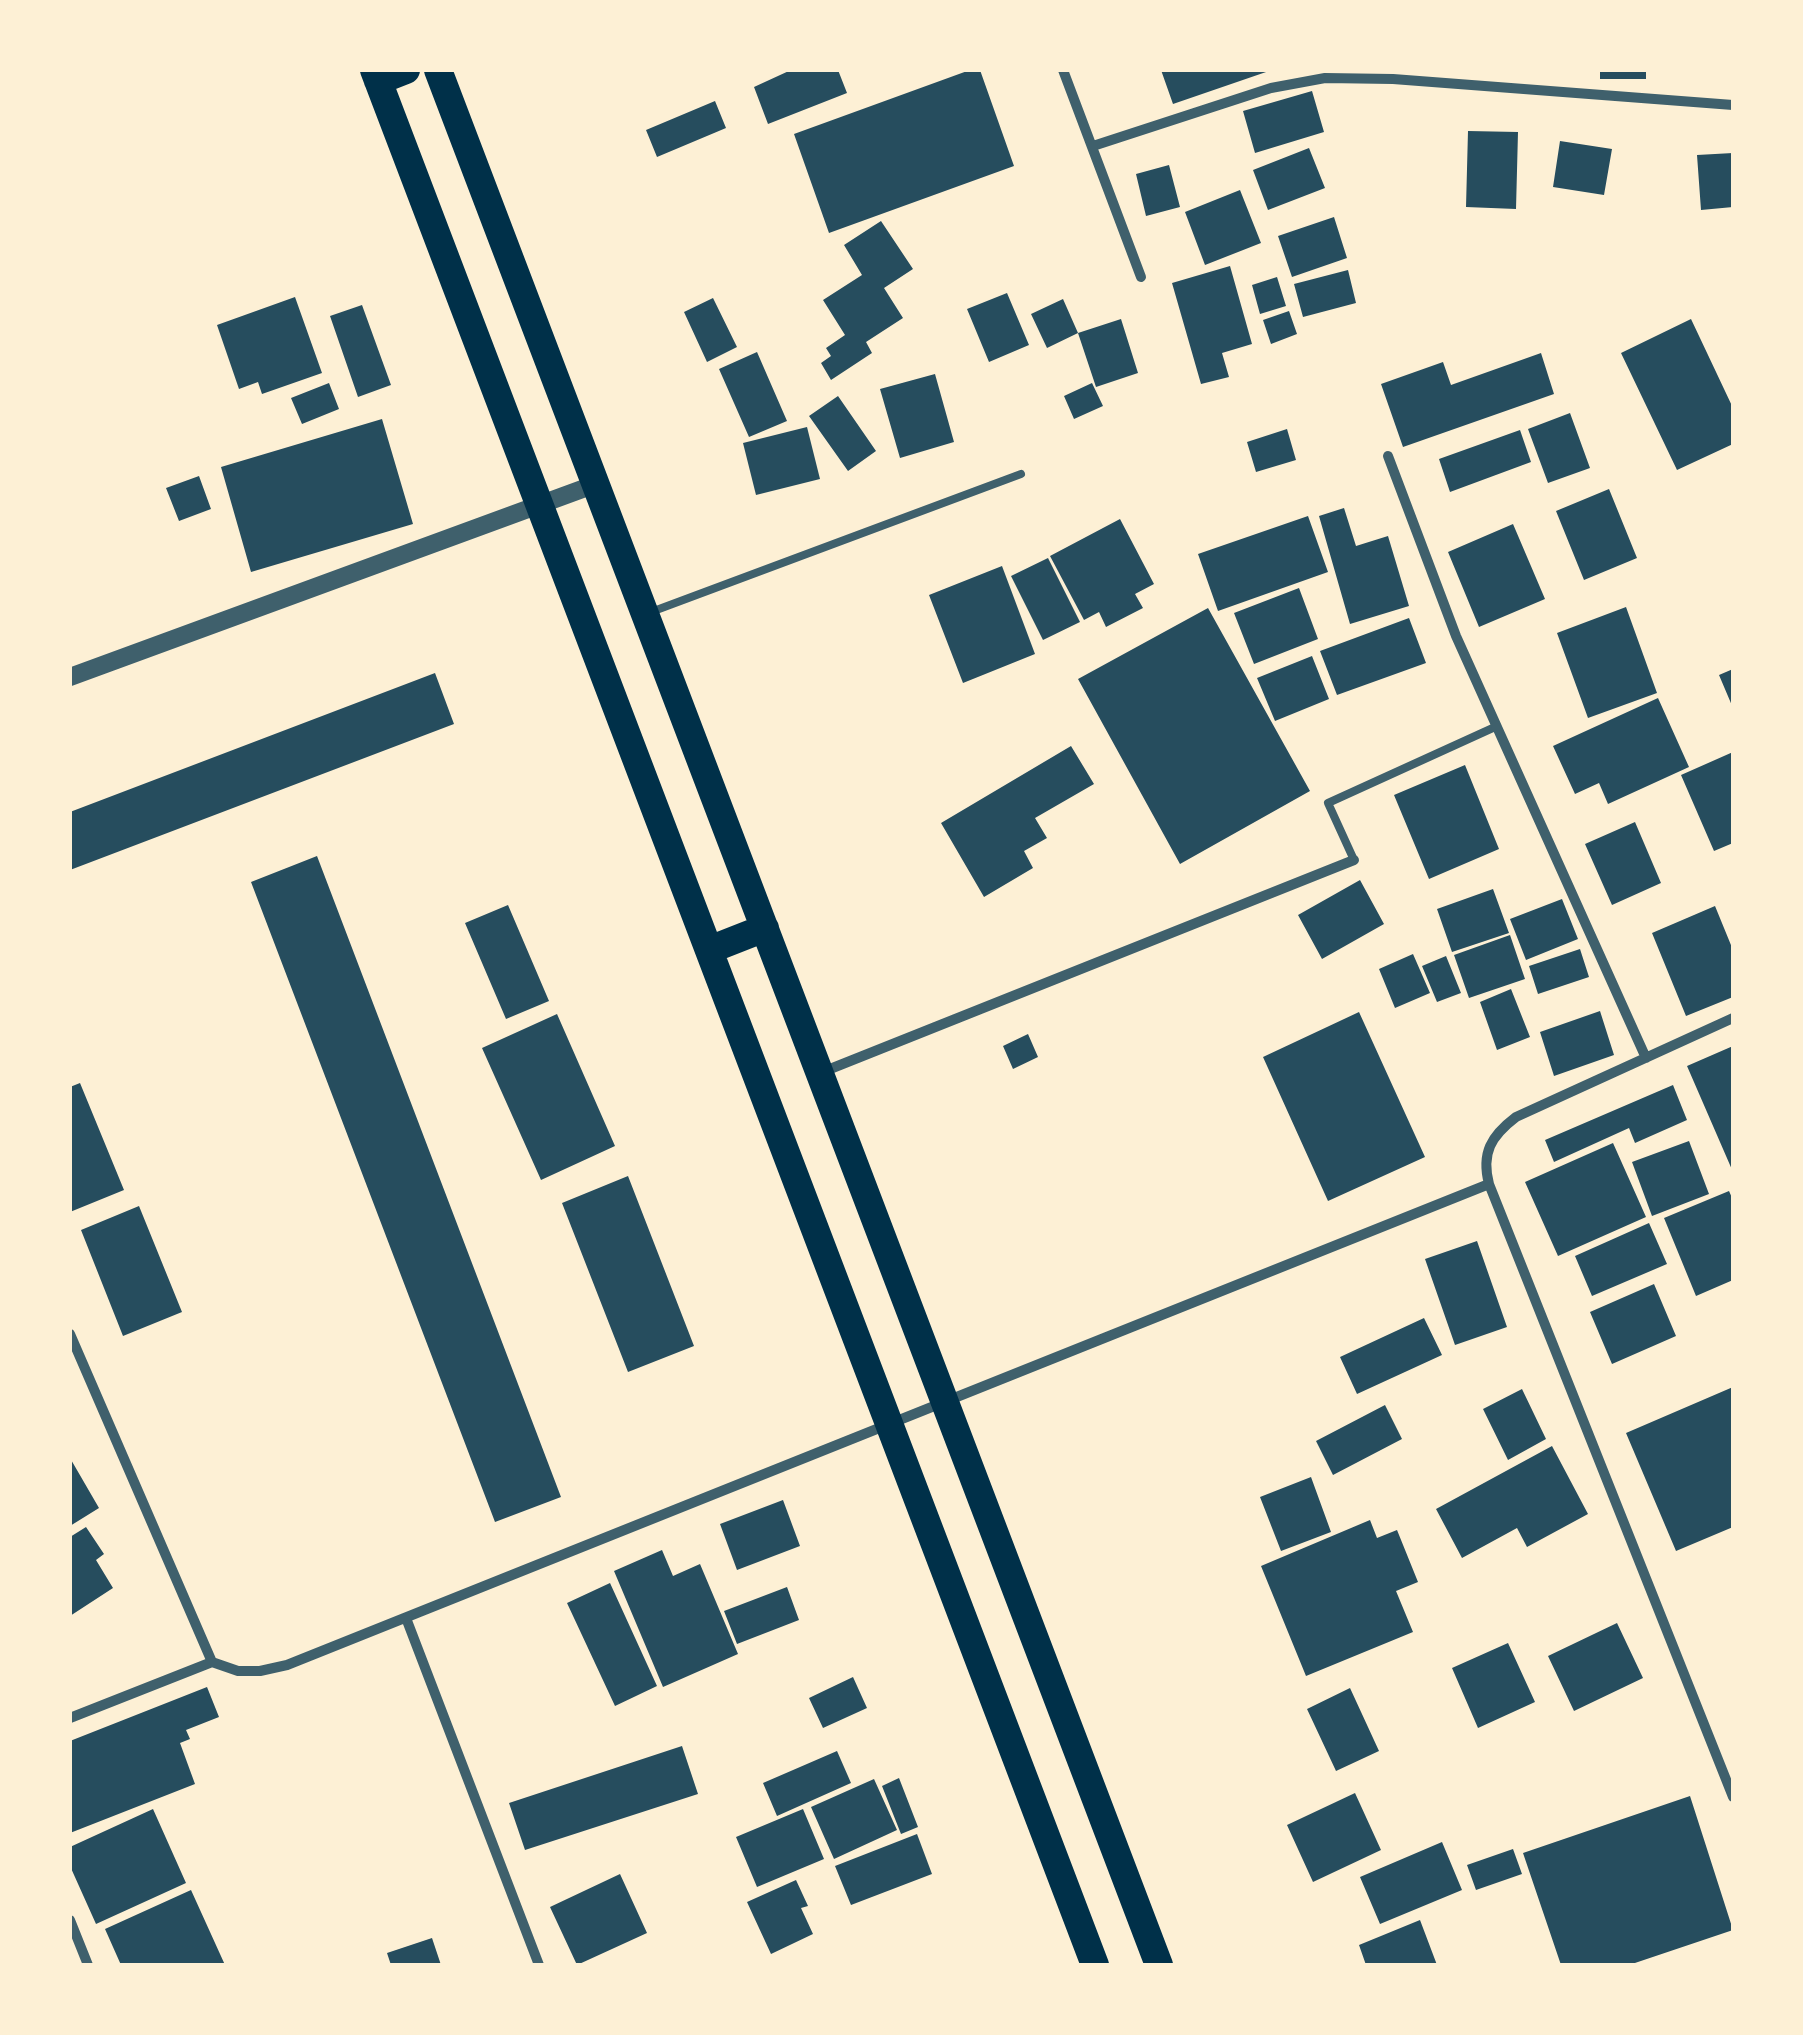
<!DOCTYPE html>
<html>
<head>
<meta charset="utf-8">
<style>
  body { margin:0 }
  #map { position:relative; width:1803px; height:2035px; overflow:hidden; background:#fdf0d5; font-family:Rubik,sans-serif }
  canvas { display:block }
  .frame { position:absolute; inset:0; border:72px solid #fdf0d5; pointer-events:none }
</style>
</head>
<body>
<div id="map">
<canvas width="1803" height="2035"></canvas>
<div class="frame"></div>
</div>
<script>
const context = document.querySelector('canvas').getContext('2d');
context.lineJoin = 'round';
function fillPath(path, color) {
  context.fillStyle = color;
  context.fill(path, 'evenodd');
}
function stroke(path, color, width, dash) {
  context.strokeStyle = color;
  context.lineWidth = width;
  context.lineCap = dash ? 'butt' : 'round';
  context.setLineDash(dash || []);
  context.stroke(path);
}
const building = new Path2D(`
  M791 70H838L847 93 768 124 754 87Z
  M970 70H980L1014 166 829 233 794 134Z
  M1161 70H1269V71L1173 104Z
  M1600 70H1646V79H1600Z
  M1312 91 1324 132 1255 153 1243 111Z
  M715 101 726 128 657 157 646 130Z
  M1468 131 1518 132 1516 209 1466 207Z
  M1560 141 1612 149 1604 195 1553 187Z
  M1309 148 1325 188 1268 210 1253 170Z
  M1733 153V207L1701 210 1697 155Z
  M1169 165 1180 207 1146 216 1136 174Z
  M1240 190 1261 243 1205 265 1185 212Z
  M1334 217 1347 258 1292 277 1278 236Z
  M881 221 913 269 884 288 903 318 866 342 872 353 831 380 821 363 831 356 826 348 845 335 823 300 862 275 844 245Z
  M1230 266 1252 344 1222 353 1229 377 1201 384 1172 283Z
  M1348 270 1356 303 1303 317 1294 284Z
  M1277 277 1286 306 1260 314 1252 285Z
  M1007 293 1029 345 989 362 967 309Z
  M295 297 322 373 262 394 258 382 239 389 217 325Z
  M713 298 737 347 707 362 684 312Z
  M1063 299 1078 333 1047 348 1031 314Z
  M362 305 391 385 358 397 330 316Z
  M1289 311 1297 334 1271 344 1263 320Z
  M1121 319 1138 373 1096 387 1078 333Z
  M1691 319 1733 408V444L1677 470 1621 353Z
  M757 352 787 421 749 437 719 369Z
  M1541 353 1554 394 1403 447 1381 384 1443 362 1451 385Z
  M935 374 954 442 900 458 880 389Z
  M329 383 339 409 302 424 291 398Z
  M1092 383 1103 406 1074 419 1064 396Z
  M838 396 876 451 848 471 809 416Z
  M1570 413 1590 468 1548 483 1528 429Z
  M382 419 413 524 251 572 221 467Z
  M807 427 820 479 756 495 743 443Z
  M1287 429 1296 460 1256 472 1247 442Z
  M1520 430 1531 462 1450 492 1439 459Z
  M199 476 211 509 179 521 166 488Z
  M1609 489 1637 558 1584 580 1556 511Z
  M1344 508 1356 546 1388 536 1409 606 1350 624 1319 516Z
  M1308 516 1328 572 1218 611 1198 554Z
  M1120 519 1154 584 1135 594 1143 608 1106 627 1099 612 1084 620 1050 556Z
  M1513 524 1545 599 1479 627 1448 552Z
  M1048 558 1080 622 1043 640 1011 576Z
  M1002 566 1035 654 963 683 929 595Z
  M1299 588 1318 639 1254 664 1234 613Z
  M1626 607 1657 693 1588 718 1557 633Z
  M1208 608 1310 791 1180 864 1078 679Z
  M1409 618 1426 663 1337 695 1320 651Z
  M1312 656 1329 699 1275 721 1257 678Z
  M1733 669V708L1719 675Z
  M435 673 454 724 70 870V812Z
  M1658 698 1689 767 1608 804 1599 783 1575 794 1553 746Z
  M1071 746 1094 784 1035 818 1047 838 1024 851 1033 868 984 897 941 823Z
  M1733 752V843L1714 851 1681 775Z
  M1465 765 1499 849 1429 879 1394 795Z
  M1635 822 1661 883 1612 905 1585 844Z
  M317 856 561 1497 495 1522 251 882Z
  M1360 880 1384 924 1322 959 1298 915Z
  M1493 889 1509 933 1452 952 1437 909Z
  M1562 899 1578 939 1526 960 1510 919Z
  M508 905 549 1001 506 1019 465 923Z
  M1715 906 1733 950V997L1686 1016 1652 933Z
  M1510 935 1525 979 1469 998 1454 955Z
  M1580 949 1589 977 1538 994 1529 966Z
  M1413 954 1430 993 1395 1008 1379 969Z
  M1446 956 1461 993 1437 1002 1422 966Z
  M1511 989 1530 1037 1497 1050 1480 1002Z
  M1600 1011 1614 1055 1554 1076 1540 1032Z
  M1359 1012 1425 1157 1328 1201 1263 1057Z
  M557 1014 615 1146 541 1180 482 1048Z
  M1028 1034 1038 1057 1013 1069 1003 1046Z
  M1733 1046V1172L1687 1066Z
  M80 1083 124 1190 70 1212V1087Z
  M1673 1085 1687 1120 1635 1143 1629 1128 1554 1162 1545 1140Z
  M1689 1141 1709 1194 1652 1216 1632 1162Z
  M1613 1143 1646 1217 1558 1256 1525 1182Z
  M628 1176 694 1346 628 1372 562 1203Z
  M1729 1191 1733 1200V1280L1696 1296 1664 1218Z
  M139 1206 182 1312 123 1336 81 1230Z
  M1649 1223 1667 1264 1592 1296 1575 1256Z
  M1477 1241 1507 1327 1455 1345 1425 1259Z
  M1654 1284 1676 1336 1612 1364 1590 1312Z
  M1424 1318 1442 1355 1357 1394 1340 1357Z
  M1733 1387V1527L1676 1551 1626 1433Z
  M1522 1389 1546 1439 1508 1460 1483 1409Z
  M1385 1405 1402 1439 1333 1475 1316 1441Z
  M1552 1446 1588 1514 1527 1547 1517 1528 1462 1558 1436 1509Z
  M70 1458 99 1508 70 1526Z
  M1311 1477 1331 1532 1281 1551 1260 1497Z
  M783 1500 800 1546 737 1570 720 1524Z
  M1370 1520 1377 1538 1397 1530 1418 1582 1396 1591 1413 1632 1306 1676 1261 1566Z
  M86 1527 104 1554 96 1560 113 1588 70 1616V1537Z
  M662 1550 673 1576 700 1564 738 1654 663 1687 614 1571Z
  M610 1583 657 1686 615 1706 567 1603Z
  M787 1587 799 1620 737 1644 724 1611Z
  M1617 1623 1643 1678 1574 1711 1548 1656Z
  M1508 1643 1535 1702 1478 1728 1452 1668Z
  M853 1677 867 1708 823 1728 809 1698Z
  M207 1687 219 1717 186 1730 190 1739 180 1743 195 1784 70 1833V1741Z
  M1350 1688 1379 1751 1336 1771 1307 1709Z
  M682 1746 698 1794 525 1850 509 1803Z
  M837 1751 851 1783 777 1816 763 1783Z
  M899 1778 918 1827 901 1834 882 1786Z
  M874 1779 897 1830 834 1859 811 1807Z
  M1355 1793 1381 1850 1313 1882 1287 1825Z
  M1690 1796 1733 1930 1629 1965H1561L1523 1853Z
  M153 1809 186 1883 96 1924 70 1866V1847Z
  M803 1809 824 1859 757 1887 736 1837Z
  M917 1834 932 1874 851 1905 835 1866Z
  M1442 1842 1462 1890 1380 1924 1360 1877Z
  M1513 1849 1522 1874 1476 1890 1467 1865Z
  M620 1874 647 1933 577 1965 550 1907Z
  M796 1880 808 1906 801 1908 813 1934 771 1954 747 1902Z
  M191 1890 225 1965H121L105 1929Z
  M1420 1920 1437 1965H1366L1359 1945Z
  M432 1938 441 1965H391L387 1953Z`);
const service = new Path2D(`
  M651 612 1021 474
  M1354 860 1328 803 1495 727`);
const minor = new Path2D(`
  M1063 70 1141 277
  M1093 146 1271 88 1325 78 1393 79 1733 105
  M1388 456 1456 636 1646 1058
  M1733 1018 1516 1117C1491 1136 1481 1153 1489 1184L1733 1797
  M820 1073 1354 860
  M70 1334 212 1662
  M406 1618 539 1965
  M70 1718 212 1662 238 1671H260L287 1665 1489 1184
  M70 1920 88 1965`);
const tertiary = new Path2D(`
  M70 677 596 484`);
const trunk = new Path2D(`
  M374 70 1095 1965
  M438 70 1159 1965
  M378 81 406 70
  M709 950 765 928`);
fillPath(building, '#264d5e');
stroke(service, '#3f606c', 8);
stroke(minor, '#3f606c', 10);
stroke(tertiary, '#3f606c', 18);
stroke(trunk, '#003049', 28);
</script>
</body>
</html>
